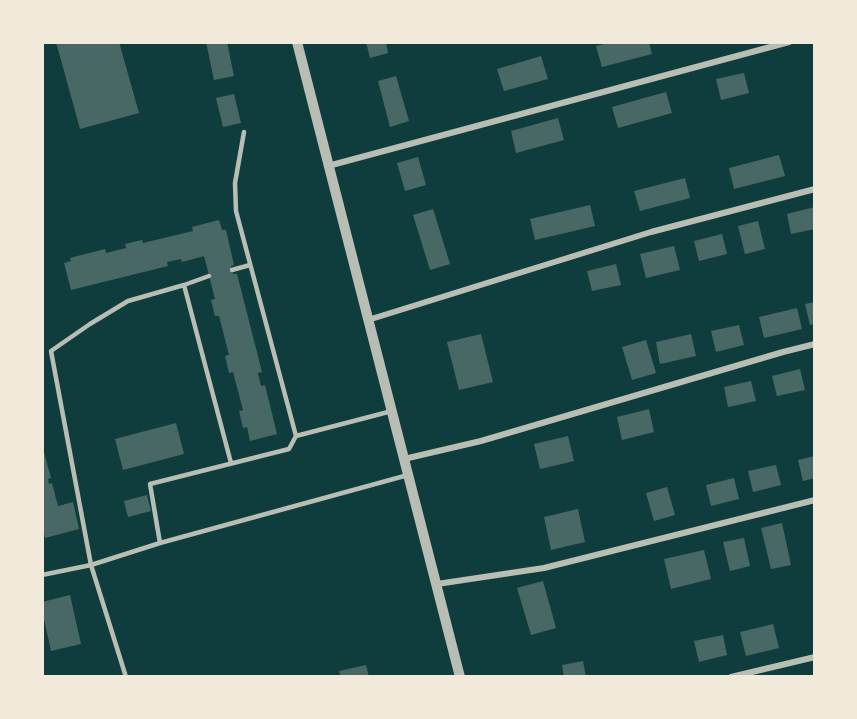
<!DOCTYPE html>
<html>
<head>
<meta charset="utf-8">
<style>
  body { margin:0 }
  #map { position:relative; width:857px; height:719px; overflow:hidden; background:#0f3d3e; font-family:"PT Serif",serif }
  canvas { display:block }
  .frame { position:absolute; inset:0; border:44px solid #f1e9da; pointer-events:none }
</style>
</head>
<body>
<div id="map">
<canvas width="857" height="719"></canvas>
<div class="frame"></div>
</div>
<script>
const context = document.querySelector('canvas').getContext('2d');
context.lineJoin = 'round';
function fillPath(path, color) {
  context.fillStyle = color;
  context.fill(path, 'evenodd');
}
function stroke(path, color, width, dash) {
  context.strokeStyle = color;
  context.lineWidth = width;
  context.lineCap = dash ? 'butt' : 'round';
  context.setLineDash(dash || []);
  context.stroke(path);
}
const building = new Path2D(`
  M56 42H119L139 113 80 129Z
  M206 42H227L234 76 214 80Z
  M366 42H386L388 53 370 58Z
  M614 42H649L652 54 602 67 596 46Z
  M541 56 548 79 504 91 497 69Z
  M744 73 749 93 721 100 716 79Z
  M396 76 409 121 390 127 378 81Z
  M666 92 672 113 618 128 612 107Z
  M234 94 241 123 223 127 216 98Z
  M558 118 564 140 516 153 511 131Z
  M779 155 785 176 734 189 729 168Z
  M418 157 426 185 405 191 397 163Z
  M685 178 690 198 640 211 634 191Z
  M590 205 595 226 535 240 530 219Z
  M815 207V229L791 234 787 214Z
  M433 209 450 264 430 270 413 215Z
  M219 220 222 230H226L234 265 231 266 233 274H237L262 372 258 373 261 386 265 385 277 434 250 441 247 427 243 428 239 411 243 410 233 372 229 373 225 356 229 355 219 316H215L211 300 215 299 204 256 182 262 181 259 167 262 168 266 71 290 64 263 71 261 70 258 105 249 106 253 126 248 125 244 142 240 143 243 193 231 192 227Z
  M758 221 765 249 745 254 738 226Z
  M722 234 727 254 699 261 694 241Z
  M674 246 680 270 646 278 640 254Z
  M616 264 621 285 592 291 587 271Z
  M815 302V324L810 325 805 304Z
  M797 308 802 329 764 338 759 317Z
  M739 325 744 345 716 352 711 331Z
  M481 334 493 382 459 390 447 342Z
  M691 334 696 356 660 364 656 342Z
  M646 340 656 373 632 380 622 347Z
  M800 369 805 390 777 396 772 376Z
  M751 381 756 401 728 407 724 387Z
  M649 409 654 432 622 440 617 417Z
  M176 423 184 454 123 470 115 439Z
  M568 436 574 461 540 469 534 444Z
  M42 445 51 478 48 479 49 484 52 483 58 506 73 502 79 529 45 538 44 534 42 535Z
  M815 456V478L803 481 798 460Z
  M776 465 781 485 753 492 748 471Z
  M734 478 739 499 711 506 706 485Z
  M667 487 675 515 654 521 646 493Z
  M147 495 151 511 128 517 124 501Z
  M578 509 585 542 551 550 544 517Z
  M782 523 791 565 771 569 761 528Z
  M744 538 750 566 730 571 723 542Z
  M704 550 711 579 671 589 664 559Z
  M543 581 556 628 531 635 517 588Z
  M70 595 81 644 51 651 42 610V602Z
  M773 624 779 648 746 656 740 632Z
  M723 635 727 655 699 662 694 641Z
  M583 661 586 677H564L562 665Z
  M366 665 369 677H341L339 671Z`);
const path = new Path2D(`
  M291 677H300`);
const service = new Path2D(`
  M232 270 250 265
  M184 285 209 276
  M296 436 392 411
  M160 543 150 484 289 449 296 436 236 211 235 183 244 132
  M42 575 91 565 51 351 90 324 128 301 184 285 231 463
  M126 677 91 565 160 543 408 475`);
const minor = new Path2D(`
  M328 166 789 42
  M368 320 651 232 815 189
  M404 459 481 441 783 352 815 344
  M437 584 544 568 815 500
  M731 677 815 657`);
const tertiary = new Path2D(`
  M297 42 460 677`);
fillPath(building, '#486865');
stroke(path, '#f1e9da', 3);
stroke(service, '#b8beb3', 4.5);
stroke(minor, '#b8beb3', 6);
stroke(tertiary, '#b8beb3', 10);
</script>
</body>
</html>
